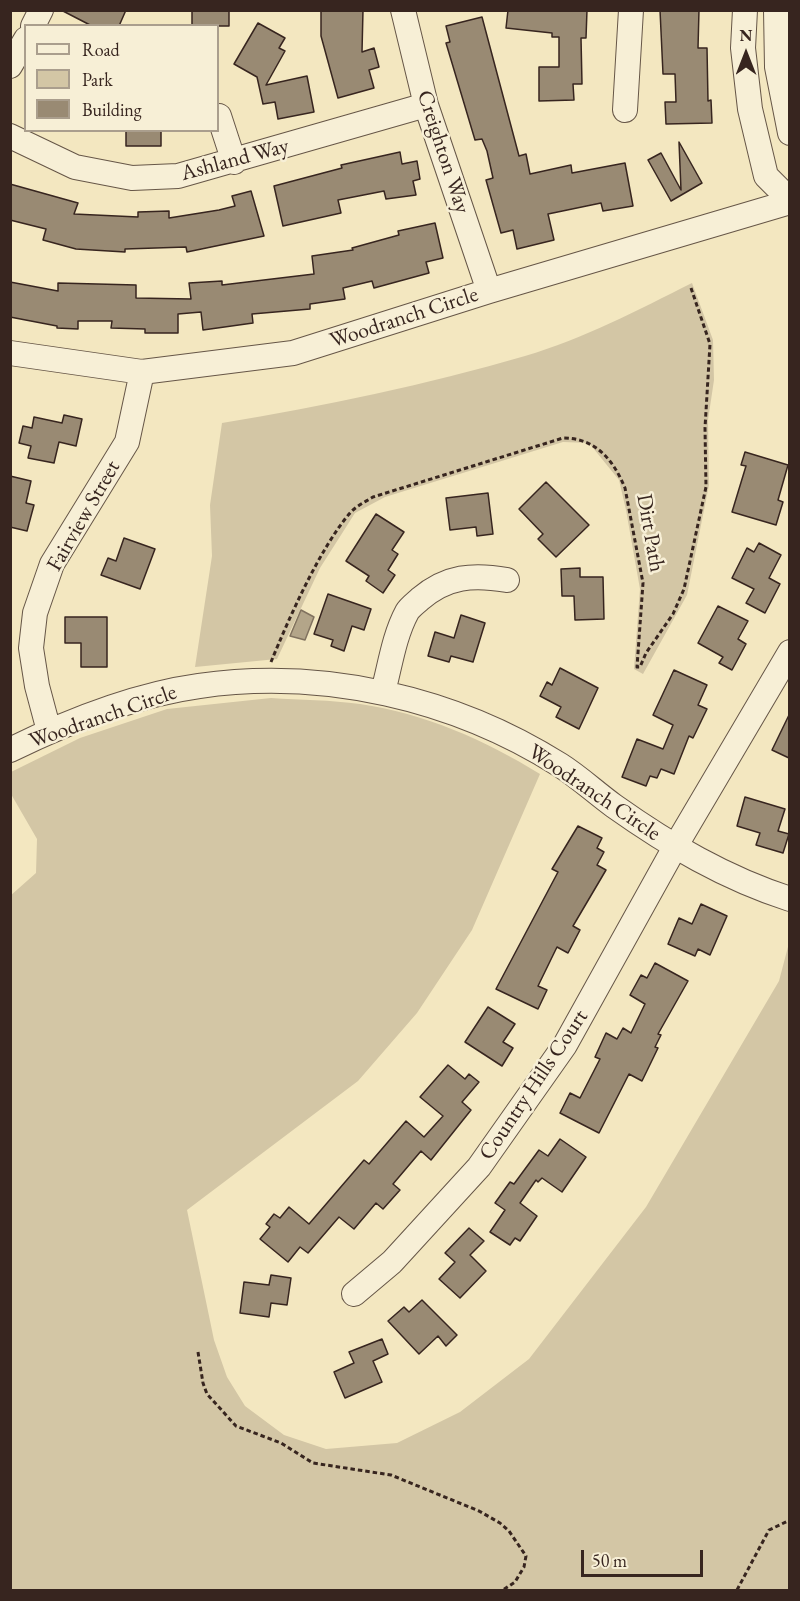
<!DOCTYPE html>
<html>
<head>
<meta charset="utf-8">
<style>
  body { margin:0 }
  #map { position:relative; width:800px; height:1601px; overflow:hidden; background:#f3e7c0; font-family:"EB Garamond",serif }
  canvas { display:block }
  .frame { position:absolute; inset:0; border:12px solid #37251f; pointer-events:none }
  .legend { position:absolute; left:24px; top:24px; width:195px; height:108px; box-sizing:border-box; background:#f7efd6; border:2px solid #aa9e8d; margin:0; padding:8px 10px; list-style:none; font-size:18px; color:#37251f }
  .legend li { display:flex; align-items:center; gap:12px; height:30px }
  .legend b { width:30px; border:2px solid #aa9e8d }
  .north { position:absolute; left:716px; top:24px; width:60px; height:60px; -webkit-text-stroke:4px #f7efd6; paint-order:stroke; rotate:0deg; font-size:16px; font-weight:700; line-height:24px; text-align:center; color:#37251f }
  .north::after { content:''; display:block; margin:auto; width:21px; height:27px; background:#37251f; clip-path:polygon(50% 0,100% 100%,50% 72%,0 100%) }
  .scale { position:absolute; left:581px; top:1550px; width:122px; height:27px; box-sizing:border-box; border:3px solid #37251f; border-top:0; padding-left:8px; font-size:18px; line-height:21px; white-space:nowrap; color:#37251f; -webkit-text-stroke:4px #f7efd6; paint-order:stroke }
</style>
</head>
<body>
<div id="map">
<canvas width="800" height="1601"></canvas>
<div class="frame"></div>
<ul class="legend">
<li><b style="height:8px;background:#f7efd6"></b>Road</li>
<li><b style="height:16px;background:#d3c6a5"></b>Park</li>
<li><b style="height:16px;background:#998a73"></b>Building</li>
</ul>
<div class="north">N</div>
<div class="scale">50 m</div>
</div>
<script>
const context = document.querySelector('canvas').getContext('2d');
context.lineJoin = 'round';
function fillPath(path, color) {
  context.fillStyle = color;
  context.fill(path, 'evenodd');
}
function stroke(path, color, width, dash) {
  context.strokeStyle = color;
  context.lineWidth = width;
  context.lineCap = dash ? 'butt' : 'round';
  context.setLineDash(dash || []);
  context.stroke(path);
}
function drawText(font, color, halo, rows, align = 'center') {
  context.font = font + ' "EB Garamond",serif';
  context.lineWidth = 5;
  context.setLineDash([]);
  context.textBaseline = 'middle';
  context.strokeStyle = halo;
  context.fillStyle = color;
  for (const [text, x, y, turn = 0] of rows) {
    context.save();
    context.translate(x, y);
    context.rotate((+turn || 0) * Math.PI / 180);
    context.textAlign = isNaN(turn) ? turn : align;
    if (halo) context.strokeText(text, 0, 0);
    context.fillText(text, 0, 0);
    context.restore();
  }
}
const green = new Path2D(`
  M692 283 713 340 714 380 708 420 709 485 687 595 643 674 634 669 640 589 626 510 619 480 589 443 563 442 385 497 355 513 320 568 277 659 195 667 212 556 210 505 222 423C324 406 426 385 525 356 583 339 638 310 692 283Z
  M271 698C300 700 331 700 360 704 424 713 485 740 540 774L472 930 417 1013 358 1081 187 1210 214 1340 227 1377 245 1406 284 1435 326 1449 397 1443 460 1412 529 1359 646 1207 779 981 789 943V1590H11L10 896 36 873 37 839 11 794V772L80 738 167 709Z`);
const water = new Path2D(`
  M301 610 314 617 305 640 290 636Z`);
const building = new Path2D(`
  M61 10H126L119 26H92Z
  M192 10H229V26H192Z
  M321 10H363L362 52 374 48 379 67 369 70 374 88 338 98 321 36Z
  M508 10H587L586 38H581L582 84H573L574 100 539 101V67H559V37H552V33L506 28Z
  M660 10H699L698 48H707L708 101 711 100 712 123 666 124 665 102H676L675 74H663Z
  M482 17 519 156 526 154 530 174 571 165 572 173 625 163 633 206 603 211 601 203 548 214 554 240 517 249 513 230 501 233 486 180 493 178 487 151 482 139 475 140 446 43 450 42 446 26Z
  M258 23 285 38 279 48 285 51 266 85 307 76 314 112 278 119 275 102 263 104 257 77 234 64Z
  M126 130H161V146H126Z
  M679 142 702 183 671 201 648 160 661 153 681 190Z
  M400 152 402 164 417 161 420 179 413 181 416 195 386 199 384 191 338 200 341 213 283 226 274 186 342 168 341 165Z
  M10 184 78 203 74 214 138 217V212L169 211V218L219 210 235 206 232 196 251 191 264 236 187 252 186 247 125 249V252L76 249 43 240 46 229 10 220Z
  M435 223 443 258 426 262 429 273 374 288 372 281 343 288 345 299 310 304V309L252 314 253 323 203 330 201 312 178 314V333H145V329L111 328 112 321H78V329L57 328V326L10 317V282L58 291V283L136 285V298L191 299 189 283 222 281V285L314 274 312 256 353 250 352 248 399 235 398 231Z
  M64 415 82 419 76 446 59 442 54 463 28 458 31 446 19 443 23 426 32 428 34 417 62 423Z
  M745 452 788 465 778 500 783 502 776 525 732 512 746 466 741 465Z
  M10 476 31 481 26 503 34 505 27 531 10 527Z
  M546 482 589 525 556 557 538 539 543 534 519 509Z
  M488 493 493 534 477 536 476 527 450 530 446 498Z
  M376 514 404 532 392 550 398 554 388 570 395 575 383 593 366 581 369 576 346 561Z
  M124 538 155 549 140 589 101 575 108 558 116 561Z
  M759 543 781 555 769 578 780 584 765 613 746 603 754 589 732 578 747 548 754 552Z
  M580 568V577H603L604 619 575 620 574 596H562L561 569Z
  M328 594 371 609 364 630 352 626 344 651 331 646 333 640 314 634Z
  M718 606 748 621 738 639 746 644 732 670 719 663 723 657 698 643Z
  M461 615 485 623 473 662 451 656 449 662 428 656 435 632 454 638Z
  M65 617H107V667H81V643H65Z
  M560 668 598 688 579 729 556 717 561 707 540 696 547 682 552 685Z
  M674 670 707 685 698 705 707 709 693 738 689 736 674 774 661 769 657 778 650 776 646 786 622 777 637 739 663 749 673 725 653 715Z
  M789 715V758L772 750Z
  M745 797 785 809 778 831 789 834 783 853 756 845 760 833 737 826Z
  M578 826 602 838 597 848 604 852 597 865 606 870 573 926 580 930 568 953 557 947 538 986 547 990 538 1009 496 989 558 872 552 869Z
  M701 904 727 916 710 955 698 949 695 956 668 944 679 918 692 924Z
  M655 963 688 981 658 1034 661 1035 655 1047 658 1048 642 1081 629 1074 599 1133 560 1113 570 1093 580 1098 600 1059 595 1057 606 1033 617 1039 623 1028 631 1033 645 1004 630 995 641 975 647 978Z
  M488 1007 515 1024 503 1042 513 1048 502 1066 465 1042Z
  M448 1065 465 1079 469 1074 479 1082 462 1102 471 1110 431 1160 421 1151 393 1184 400 1190 383 1209 376 1203 354 1229 339 1217 308 1253 300 1247 288 1262 260 1239 270 1227 266 1224 274 1214 280 1218 289 1207 309 1224 364 1160 369 1164 406 1121 424 1137 443 1116 420 1097Z
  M560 1139 586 1157 562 1192 542 1178 538 1182 536 1180 520 1203 537 1216 520 1241 515 1238 510 1245 490 1232 505 1210 495 1203 510 1182 514 1184 539 1150 548 1156Z
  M469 1228 484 1241 470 1255 486 1271 460 1298 439 1279 455 1262 445 1253Z
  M271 1275 291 1278 287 1305 271 1303 269 1317 240 1313 244 1282 269 1285Z
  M422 1300 457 1335 446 1346 438 1336 419 1354 388 1321 404 1307 409 1312Z
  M382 1339 388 1354 373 1361 382 1382 345 1398 334 1372 354 1363 349 1352Z`);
const path = new Path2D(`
  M271 662C289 618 320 548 350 513 356 506 365 502 373 497L563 438C595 438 613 459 625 488L643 583 637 667H640L646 653 673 614 684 589 706 487 705 428 710 344 691 288
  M198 1352 203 1383 207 1394 236 1426 281 1443 313 1463 391 1475 479 1511 500 1523 509 1531 526 1556 524 1567 515 1582 503 1590
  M737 1590 769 1530 790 1520`);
const minor = new Path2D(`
  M403 10 426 105 489 291
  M745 10 743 48 750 109 766 176 790 200
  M776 10 777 67 790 133
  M33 26 41 10
  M10 66 26 39
  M625 110 631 10
  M219 116 234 162
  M10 136 75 167 132 178 178 176 426 105
  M10 353 142 372 293 353 489 291 790 202
  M383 692C390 666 394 636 407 612 410 607 416 603 420 599 447 576 473 574 507 580
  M49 731 37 686 31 648 35 613 52 564 127 442 142 372
  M10 750C69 721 134 695 199 686 323 668 454 698 560 765 579 777 596 793 614 806 669 845 725 878 790 899
  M354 1294 392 1262 479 1167 565 1045 675 847 790 652`);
const streetNames = [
  ["Creighton Way",443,152,72],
  ["Ashland Way",235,160,-15],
  ["Woodranch Circle",404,318,-18],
  ["Fairview Street",84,516,-60],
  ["Dirt Path",650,533,80],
  ["Woodranch Circle",103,717,-19],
  ["Woodranch Circle",594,793,34],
  ["Country Hills Court",534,1085,-56]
];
fillPath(green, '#d3c6a5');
fillPath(water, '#b3a589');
stroke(water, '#81725f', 1.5);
fillPath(building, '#998a73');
stroke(building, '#37251f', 1.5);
stroke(minor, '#665647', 26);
stroke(path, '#37251f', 3, [4.5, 3]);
stroke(minor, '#f7efd6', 24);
drawText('22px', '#37251f', '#f7efd6', streetNames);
</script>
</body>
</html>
